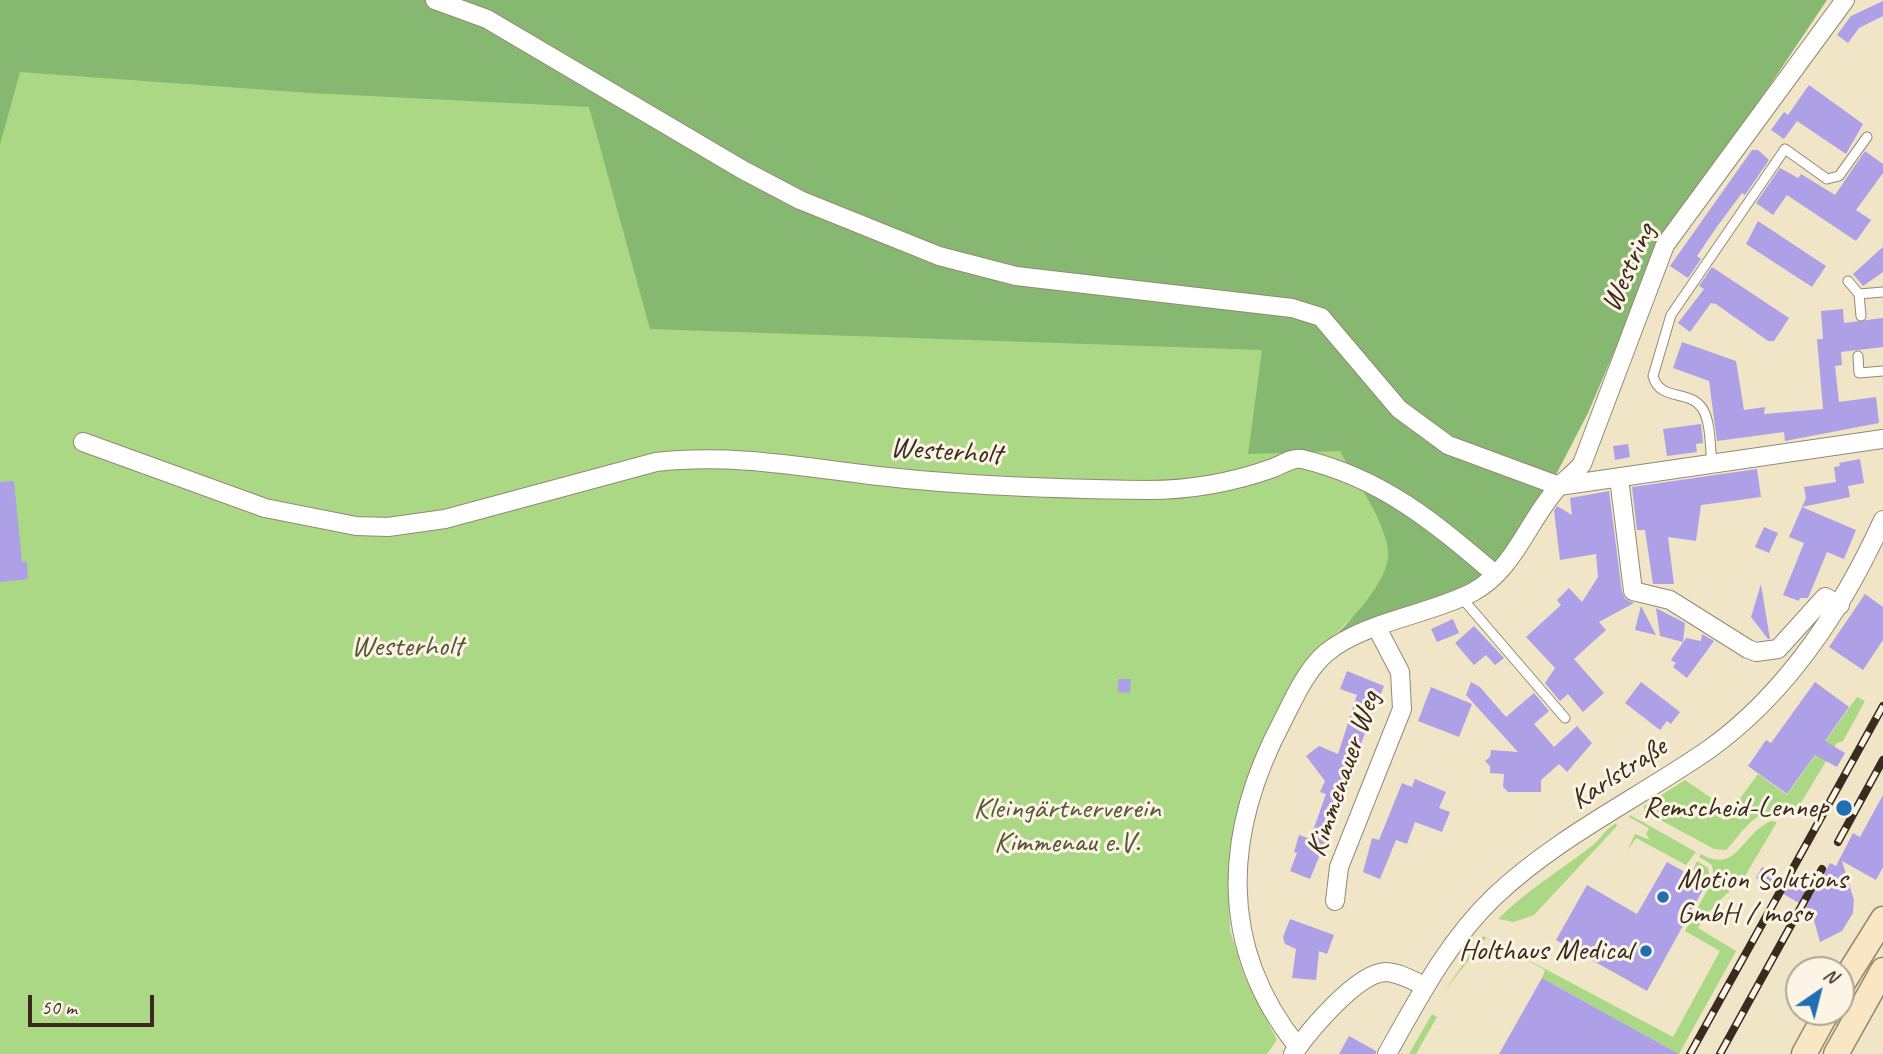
<!DOCTYPE html>
<html>
<head>
<meta charset="utf-8">
<style>
  body { margin:0 }
  #map { position:relative; width:1883px; height:1054px; overflow:hidden; background:#f0e5c7; font-family:Caveat,sans-serif }
  canvas { display:block }
  .north { position:absolute; left:1785px; top:956px; width:70px; height:70px; box-sizing:border-box; background:#fcf5e5; border:2px solid #afa495; border-radius:50%; rotate:35deg; font-size:19px; font-weight:700; line-height:28px; text-align:center; color:#3b2a1e }
  .north::after { content:''; display:block; margin:auto; width:24px; height:32px; background:#1f6fb2; clip-path:polygon(50% 0,100% 100%,50% 72%,0 100%) }
  .scale { position:absolute; left:28px; top:995px; width:126px; height:32px; box-sizing:border-box; border:4px solid #3b2a1e; border-top:0; padding-left:9px; font-size:21px; line-height:24px; white-space:nowrap; color:#3b2a1e; -webkit-text-stroke:5px #fcf5e5; paint-order:stroke }
</style>
</head>
<body>
<div id="map">
<canvas width="1883" height="1054"></canvas>
<div class="north">N</div>
<div class="scale">50 m</div>
</div>
<script>
const context = document.querySelector('canvas').getContext('2d');
context.lineJoin = 'round';
function fillPath(path, color) {
  context.fillStyle = color;
  context.fill(path, 'evenodd');
}
function stroke(path, color, width, dash) {
  context.strokeStyle = color;
  context.lineWidth = width;
  context.lineCap = dash ? 'butt' : 'round';
  context.setLineDash(dash || []);
  context.stroke(path);
}
function drawText(font, color, halo, rows, align = 'center') {
  context.font = font + ' Caveat,sans-serif';
  context.lineWidth = 6;
  context.setLineDash([]);
  context.textBaseline = 'middle';
  context.strokeStyle = halo;
  context.fillStyle = color;
  for (const [text, x, y, turn = 0] of rows) {
    context.save();
    context.translate(x, y);
    context.rotate((+turn || 0) * Math.PI / 180);
    context.textAlign = isNaN(turn) ? turn : align;
    if (halo) context.strokeText(text, 0, 0);
    context.fillText(text, 0, 0);
    context.restore();
  }
}
const green = new Path2D(`
  M16 68 592 104 1268 345 1342 447 1387 537 1391 557 1385 576 1361 611 1346 623 1305 669 1233 842 1228 879 1230 930 1244 975 1277 1040 1267 1054H0V130Z
  M1857 697 1865 701 1843 741 1837 743 1799 806 1783 815C1756 804 1742 834 1726 850L1714 849 1644 811V806L1685 780 1714 800 1708 809 1724 820 1758 774 1787 795Z
  M1630 815 1696 852 1686 865 1636 838 1627 851 1635 834 1650 840 1646 834 1649 828 1629 817Z
  M1771 821 1777 822 1739 886C1727 890 1704 916 1698 928L1736 951 1679 1054 1542 978 1545 970 1486 938 1443 993 1483 936 1673 1037 1720 951 1685 931 1714 878 1712 865 1699 857 1701 854C1737 875 1741 834 1771 821Z
  M1616 823 1617 826 1534 915 1514 922 1498 919C1527 890 1561 870 1593 845 1602 838 1602 832 1616 823Z
  M1697 861 1708 868 1710 877 1706 884 1691 875Z
  M1851 990 1858 994 1840 1027 1832 1023Z
  M1432 1014 1437 1017 1416 1054H1409Z`);
const forest = new Path2D(`
  M0 0H1827L1654 258 1588 413 1547 492 1499 561 1476 581 1323 649C1343 627 1384 589 1388 558 1392 531 1353 476 1340 451L1248 454 1262 350 650 329 589 107 310 93 20 72 0 145Z`);
const building = new Path2D(`
  M1883 1V16L1859 28 1848 43 1837 35 1851 16Z
  M1809 85 1863 124 1846 154 1797 121 1784 139 1771 130 1784 112 1788 115Z
  M1752 150H1758L1769 160 1745 195 1742 193 1716 228 1697 256 1701 259 1688 278 1670 266Z
  M1865 151 1883 164V173L1856 210 1871 220 1856 241 1787 195 1773 215 1756 203 1780 168 1798 178 1801 174 1835 195Z
  M1758 221 1826 266 1812 287 1746 244Z
  M1883 247V272L1863 286 1853 274Z
  M1712 267 1789 318 1774 341H1768L1716 304 1711 303 1690 332 1678 323 1704 289 1699 286Z
  M1843 309 1844 323 1883 318V347L1841 352 1842 365 1835 366 1839 402 1876 397 1879 423 1785 441 1784 432 1717 441 1709 381 1673 368 1682 342 1736 361 1744 410 1765 407 1764 414 1823 409 1817 339H1823L1821 311Z
  M1701 424 1703 443 1696 444 1697 452 1667 456 1663 429Z
  M1628 444 1630 457 1615 460 1613 446Z
  M1860 459 1864 483 1848 486 1850 497 1802 507 1806 498 1804 487 1836 482 1834 467 1840 466 1839 463Z
  M1757 469 1761 497 1701 505 1696 541 1668 537 1674 584H1653L1645 530H1637L1632 487Z
  M14 481 22 562H27L28 579 0 582V482Z
  M1609 491 1622 592 1625 599 1634 603 1599 622 1606 630 1574 659 1604 693 1583 712 1568 694 1560 701 1545 683 1555 668 1526 637 1561 605 1557 600 1569 588 1582 602 1598 577 1596 554 1560 560 1554 511 1557 506 1572 515 1570 498Z
  M1802 507 1856 530 1844 559 1827 552 1808 598H1800L1799 601 1783 595 1804 543 1789 537Z
  M1764 527 1778 533 1769 553 1755 547Z
  M1761 584 1770 639H1768L1751 617Z
  M1865 594 1883 607V640L1863 670 1829 647Z
  M1641 606 1656 635 1635 630Z
  M1656 608 1685 623 1683 642 1660 636Z
  M1453 619 1459 633 1437 642 1431 629Z
  M1474 626 1504 658 1495 665 1486 655 1474 665 1455 643Z
  M1702 634 1714 641 1687 678 1673 667 1676 663 1671 660 1686 638 1701 641Z
  M1347 671 1384 686 1356 756 1352 769 1355 770 1310 879 1290 871 1297 853 1294 852 1299 835 1310 839 1326 794 1320 792 1325 781 1306 756 1319 746 1338 754 1357 695 1340 689Z
  M1118 679H1131L1130 693 1118 692Z
  M1471 682 1480 687 1506 717 1534 693 1549 711 1534 724 1554 747 1577 726 1592 743 1567 772 1559 764 1541 780V792H1508L1503 787 1504 774 1490 773V766L1485 761 1490 757 1491 750 1518 752 1466 695Z
  M1641 682 1680 712 1671 724 1667 721 1660 730 1625 703Z
  M1815 682 1849 707 1825 741 1845 753 1837 767 1815 755 1787 794 1748 766 1766 740 1771 743Z
  M1431 687 1472 704 1459 737 1418 721Z
  M1415 779 1446 792 1439 808 1450 812 1442 832 1415 822 1407 844 1396 840 1380 879 1363 872 1372 838 1379 840 1402 783 1412 787Z
  M1883 795V867L1876 880 1842 861 1854 900 1853 913 1842 931 1820 942 1811 910 1756 878 1762 867 1812 896 1830 863 1836 866 1853 833 1860 837Z
  M1667 862 1706 884 1647 991 1556 940 1587 885 1637 914Z
  M1290 919 1334 935 1327 954 1319 951 1316 980 1292 978 1296 949 1285 944 1283 937Z
  M1542 978 1679 1054H1499Z
  M1349 1036 1376 1051V1054H1339Z`);
const lane = new Path2D(`
  M1848 281 1859 294
  M1861 316 1859 294 1883 292
  M1858 356 1859 373 1883 371
  M1712 464C1710 448 1711 421 1702 408 1689 389 1660 402 1653 376L1671 315 1785 149 1827 179 1839 176 1867 137
  M1461 597 1565 718`);
const street = new Path2D(`
  M435 0 487 19 743 170 800 200 939 256 1016 276 1292 308 1321 317 1399 409 1448 445 1559 486 1883 439
  M83 442 265 508 356 526 388 527 445 519 656 462C726 454 792 465 862 474 956 486 1053 489 1148 490 1189 490 1234 482 1273 468 1281 465 1293 457 1302 459 1382 478 1434 522 1495 574
  M1619 478 1633 591 1670 600 1748 649 1756 652 1778 649 1825 597 1840 605
  M1335 901 1339 867 1402 709 1400 672 1377 628
  M1298 1047C1216 945 1224 831 1283 720 1294 698 1307 669 1326 653 1365 621 1429 615 1473 592 1515 569 1528 520 1559 486 1567 478 1575 473 1582 464L1665 245 1845 0
  M1293 1054C1309 1031 1356 974 1385 972 1399 972 1413 981 1425 986
  M1387 1054C1418 999 1448 941 1494 897 1557 837 1637 799 1708 750 1787 694 1844 606 1883 520`);
const secondary = new Path2D(`
  M1841 986 1883 919
  M1804 1054 1827 1012
  M1836 1054 1883 970`);
const rail = new Path2D(`
  M1838 842 1883 760
  M1690 1054 1883 706
  M1720 1054 1822 869`);
const markers = [
  [1844,808,9,"#1f6fb2"],
  [1663,897,7,"#1f6fb2"],
  [1646,951,7,"#1f6fb2"]
];
const streetNames = [
  ["Westring",1629,268,-66],
  ["Westerholt",946,452,4],
  ["Kimmenauer Weg",1344,774,-71],
  ["Karlstraße",1619,774,-33]
];
const parkNames = [
  ["Westerholt",407,647],
  ["Kleingärtnerverein",1067,809],
  ["Kimmenau e.V.",1067,843]
];
const poiNames = [
  ["Remscheid-Lennep",1828,808],
  ["Motion Solutions",1677,880,"left"],
  ["GmbH / moso",1677,914,"left"],
  ["Holthaus Medical",1632,951]
];
fillPath(green, '#aad885');
fillPath(forest, '#87b872');
fillPath(building, '#ada0e7');
stroke(lane, '#968872', 11);
stroke(street, '#968872', 20);
stroke(secondary, '#968872', 27);
stroke(lane, '#fff', 9);
stroke(street, '#fff', 18);
stroke(secondary, '#f9e7c3', 24);
stroke(rail, '#3b2a1e', 8);
stroke(rail, '#fcf5e5', 5, [16]);
for (const [x, y, r, color] of markers) {
  const dot = new Path2D();
  dot.arc(x, y, r, 0, 2 * Math.PI);
  context.fillStyle = color;
  context.fill(dot);
  stroke(dot, '#fcf5e5', 2.5);
}
drawText('30px', '#3b2a1e', '#fcf5e5', streetNames);
drawText('30px', '#575638', '#fcf5e5', parkNames);
drawText('30px', '#3b2a1e', '#fcf5e5', poiNames, 'right');
</script>
</body>
</html>
